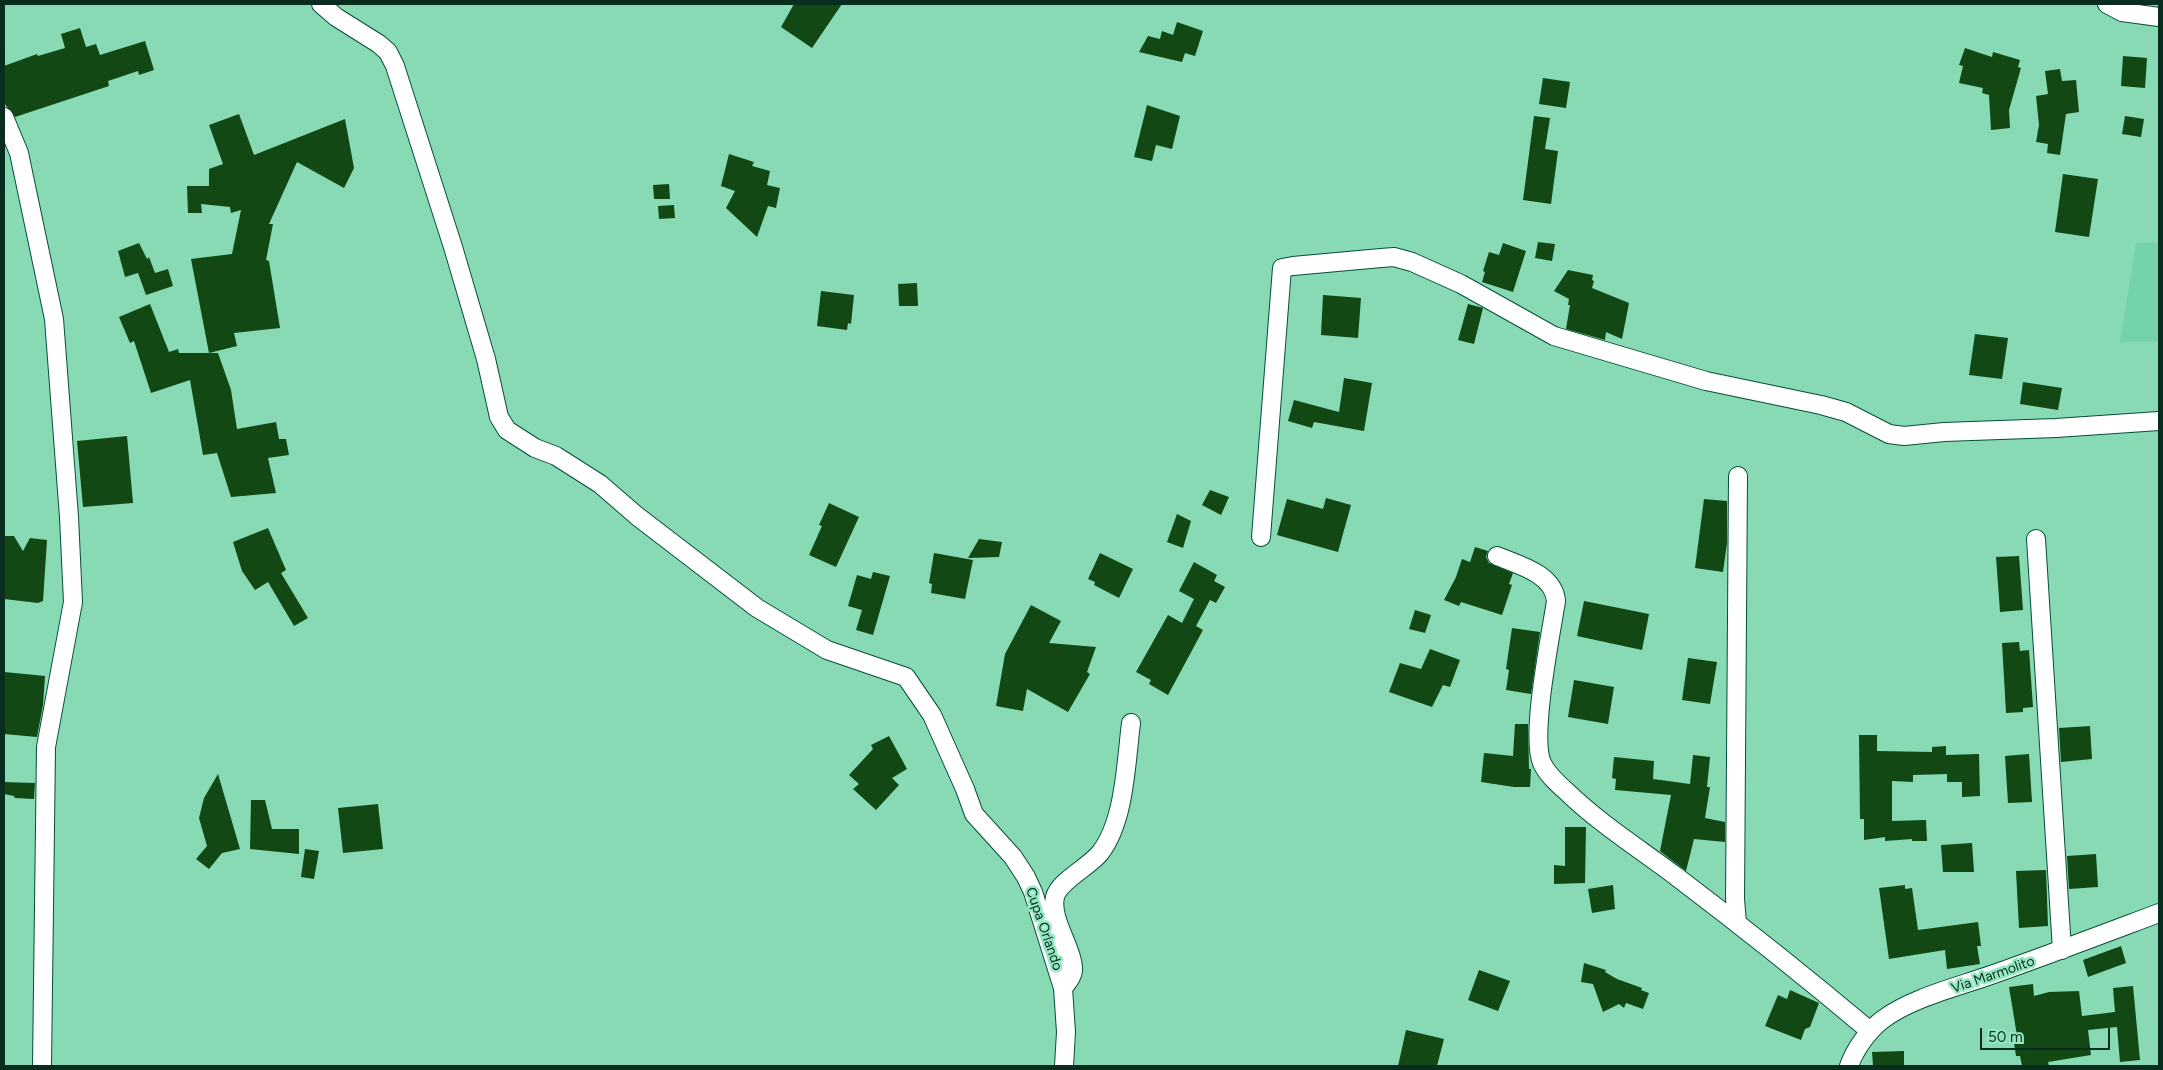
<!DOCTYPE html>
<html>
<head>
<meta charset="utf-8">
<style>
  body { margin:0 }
  #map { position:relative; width:2163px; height:1070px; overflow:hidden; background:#87dab4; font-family:Figtree,sans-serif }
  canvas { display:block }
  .frame { position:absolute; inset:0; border:5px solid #082c1e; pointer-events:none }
  .scale { position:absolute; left:1980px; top:1028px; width:130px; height:22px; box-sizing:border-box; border:2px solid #082c1e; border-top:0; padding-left:6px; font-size:15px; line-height:18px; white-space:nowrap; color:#082c1e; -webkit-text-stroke:4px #94e7c1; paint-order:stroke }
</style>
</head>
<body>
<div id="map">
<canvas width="2163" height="1070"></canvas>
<div class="frame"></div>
<div class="scale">50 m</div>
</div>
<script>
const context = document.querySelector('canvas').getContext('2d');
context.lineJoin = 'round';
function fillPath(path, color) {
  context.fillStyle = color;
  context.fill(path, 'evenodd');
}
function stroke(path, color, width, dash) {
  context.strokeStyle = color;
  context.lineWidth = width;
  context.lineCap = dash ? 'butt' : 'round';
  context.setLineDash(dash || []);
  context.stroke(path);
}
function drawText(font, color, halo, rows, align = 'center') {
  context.font = font + ' Figtree,sans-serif';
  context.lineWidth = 5;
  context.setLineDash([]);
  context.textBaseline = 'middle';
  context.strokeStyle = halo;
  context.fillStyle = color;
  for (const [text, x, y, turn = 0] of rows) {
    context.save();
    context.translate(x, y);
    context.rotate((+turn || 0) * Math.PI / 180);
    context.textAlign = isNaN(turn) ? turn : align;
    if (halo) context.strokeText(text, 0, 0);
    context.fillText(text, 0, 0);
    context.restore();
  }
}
const built = new Path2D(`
  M2159 242V342H2120L2136 243Z`);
const building = new Path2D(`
  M794 4H842L812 48 781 27Z
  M1177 22 1203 31 1195 56 1185 53 1182 62 1139 52 1148 36 1160 39 1162 31 1173 35Z
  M80 28 86 47 96 44 100 55 145 41 154 70 139 75 138 71 108 81 109 86 15 117 4 103V66L37 54 38 56 65 48 61 34Z
  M1965 48 1992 57 1993 52 2020 60 2018 67 2021 68 2009 110 2010 128 1991 130 1989 95 1982 93 1983 88 1959 83 1963 66 1959 65Z
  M2123 56 2147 58 2145 88 2121 86Z
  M2060 69 2062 81 2076 80 2079 112 2066 114 2060 155 2047 153 2048 144 2036 142 2039 125 2036 96 2048 94 2045 71Z
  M1543 78 1570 82 1566 108 1539 104Z
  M1147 105 1180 116 1172 149 1156 145 1152 161 1134 157Z
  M239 114 254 155 345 119 354 168 344 188 297 162 269 224H273L266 260 269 261 280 328 234 333 237 346 209 353 191 259 232 254 241 210 231 213 230 207 201 204 202 213H188L187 186H209V169L223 164 209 125Z
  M1534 116 1550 118 1545 149 1558 151 1551 204 1523 200Z
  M2125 116 2144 119 2141 137 2122 134Z
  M729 154 754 162 752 166 770 171 767 185 780 188 776 208 768 206 757 237 726 208 735 191 721 186Z
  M2063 174 2098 179 2089 237 2055 232Z
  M669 184 670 199H654L653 185Z
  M674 205 675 218 659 219 658 206Z
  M1538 242 1555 244 1552 261 1535 258Z
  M139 243 147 259 149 257 155 273 168 269 173 286 146 295 138 273 125 277 118 251Z
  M1503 243 1526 251 1513 292 1482 282 1485 272 1483 271 1489 252 1499 255Z
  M1568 270 1593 275 1592 280 1594 281 1592 288 1629 303 1622 339 1606 332 1605 340 1566 329 1570 305H1568L1569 299 1554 291Z
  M917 283 918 306H899L898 284Z
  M821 291 854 295 851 324 848 323 847 330 817 326Z
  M1323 295 1361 298 1358 338 1321 335Z
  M150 304 169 352 178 349 179 353H218L231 390 237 429 276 422 279 439H286L289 455 268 458 276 493 231 497 217 453 203 455 190 380 151 393 134 341 130 343 119 317Z
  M1468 304 1483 308 1474 344 1458 340Z
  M1975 334 2008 338 2002 379 1969 375Z
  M1344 378 1372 383 1364 431 1314 422 1312 428 1288 421 1294 400 1339 412Z
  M2023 382 2062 388 2058 410 2020 404Z
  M127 436 133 503 83 507 77 441Z
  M1210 490 1229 497 1221 515 1202 505Z
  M1326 498 1351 505 1338 552 1277 535 1287 499 1323 509Z
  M1704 499 1727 501V543L1723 572 1695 568Z
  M829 503 859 517 836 567 809 555 822 526 819 525Z
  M1177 514 1191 521 1183 548 1167 542Z
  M268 528 286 570 281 573 308 618 294 626 268 582 255 590 242 571 233 542Z
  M4 536H14L23 551 30 538 47 540 43 601 38 603 4 599Z
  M979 539 1002 542 999 557 968 558Z
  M1475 547 1488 551 1486 557 1489 563 1513 573 1509 584 1512 585 1502 615 1461 602 1459 606 1444 600 1456 577 1462 559 1470 562Z
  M934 553 973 560 965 599 931 593 932 584 929 583Z
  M1100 553 1133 569 1119 598 1094 585 1095 582 1088 579Z
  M2019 556 2023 610 2000 612 1996 557Z
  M1194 562 1217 575 1214 581 1225 587 1216 603 1210 600 1196 626 1203 630 1168 695 1149 684 1151 680 1136 672 1168 615 1182 623 1194 599 1179 591Z
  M873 572 890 576 873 635 856 630 862 610 848 606 857 575 871 579Z
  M1584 601 1649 614 1642 650 1577 636Z
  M1031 605 1061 621 1049 643 1096 647 1087 672 1090 674 1068 712 1027 689 1023 711 996 706 1005 654Z
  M1415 610 1431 615 1425 633 1409 629Z
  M1512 628 1540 632 1531 694 1506 690 1509 670 1506 669Z
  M2019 642 2020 651 2029 650 2033 707 2023 708V712L2006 713 2002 643Z
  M1430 649 1460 660 1450 687 1443 685 1432 707 1389 692 1400 663 1421 669Z
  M1688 658 1717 662 1710 704 1682 700Z
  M4 672 45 676 43 705 37 737 4 734Z
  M1574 680 1614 687 1608 724 1568 717Z
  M1515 724H1528L1529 769H1531L1530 787H1514L1481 782 1484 753 1513 756Z
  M2090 726 2092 759 2061 762 2059 728Z
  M1859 735H1877V751L1932 752V747L1946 746V755L1979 754 1980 796 1962 797V782H1947V774L1913 775V782L1892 781V821L1926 820 1927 841H1912V839L1885 841V837L1864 840V819H1860Z
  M889 736 907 769 892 778 899 785 876 810 853 789 859 784 849 775 873 749 871 745Z
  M2029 754 2032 802 2008 803 2005 756Z
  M1693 755 1710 757 1707 787H1710L1705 818 1725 822V842L1694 839 1686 871 1660 851 1671 795 1615 790 1616 779 1612 778 1614 757 1654 761 1653 779 1690 784Z
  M218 774 240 849 222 853 209 869 196 859 207 846 199 818 204 798Z
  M4 782 35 783 34 799 15 798 14 796 4 794Z
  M251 800H265L272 829H299V854L250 849Z
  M378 804 383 849 343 853 338 808Z
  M1565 827H1586L1585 883 1554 884V865L1565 866Z
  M1972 843 1974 872H1943L1941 845Z
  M305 849 319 851 314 879 301 877Z
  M2096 854 2098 887 2069 889 2067 856Z
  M2046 870 2048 926 2019 928 2016 871Z
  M1613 885 1615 909 1592 913 1588 889Z
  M1905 885V889L1912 888 1918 930 1978 922 1981 946H1977L1980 964 1947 969 1945 950 1889 959 1879 888Z
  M2121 946 2126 963 2088 977 2083 960Z
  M1584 963 1606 970 1605 972 1617 979 1642 988 1641 990 1649 993 1643 1009 1626 1003 1624 1008 1619 1004 1603 1012 1593 984 1581 982Z
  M1479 970 1510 981 1498 1011 1468 1000Z
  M2033 984 2034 996 2049 992 2079 991 2082 1016 2115 1012 2113 988 2133 986 2140 1060 2120 1062 2117 1027 2088 1030 2091 1055 2048 1062 2049 1066H2022L2020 1056H2016L2014 1043 2018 1042 2009 987Z
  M1790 990 1819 1003 1810 1027 1805 1029 1801 1040 1765 1026 1778 995 1787 999Z
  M1406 1030 1444 1039 1437 1066H1398Z
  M1904 1051V1066H1873L1872 1052Z`);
const street = new Path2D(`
  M321 4 336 17 379 44 388 52 395 66 453 247 486 359 499 417 507 430 535 448 556 456 600 484 637 516 757 608 827 650 906 677 932 715 965 789 974 814 1013 857 1026 877 1033 892 1063 988 1066 1032 1064 1066
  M2107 4 2122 12 2159 17
  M4 117 19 153 54 319 69 517 73 602 46 747 42 1066
  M1261 537 1282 268 1293 266 1381 258 1394 257 1412 262 1461 284 1554 336 1706 381 1821 405 1846 412 1889 434 1904 436 1944 432 2056 428 2159 421
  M2036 539 2062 950
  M1497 556C1519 565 1554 574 1556 601 1551 634 1530 736 1542 763 1547 774 1557 783 1566 791 1600 824 1640 849 1677 877 1743 927 1807 978 1870 1031
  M1737 923 1735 899 1738 476
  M1063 988C1068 982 1074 975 1073 967 1072 947 1050 919 1055 897 1059 881 1089 867 1100 853 1125 821 1126 762 1131 723
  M1849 1066C1855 1049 1868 1031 1882 1020 1911 998 1957 987 1991 975 2048 955 2103 934 2159 913`);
const streetNames = [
  ["Cupa Orlando",1044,929,71],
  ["Via Marmolito",1993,975,-19]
];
fillPath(built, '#75d3a9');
fillPath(building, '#114814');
stroke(street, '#064f37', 20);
stroke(street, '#fff', 18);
drawText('14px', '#082c1e', '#94e7c1', streetNames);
</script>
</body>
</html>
